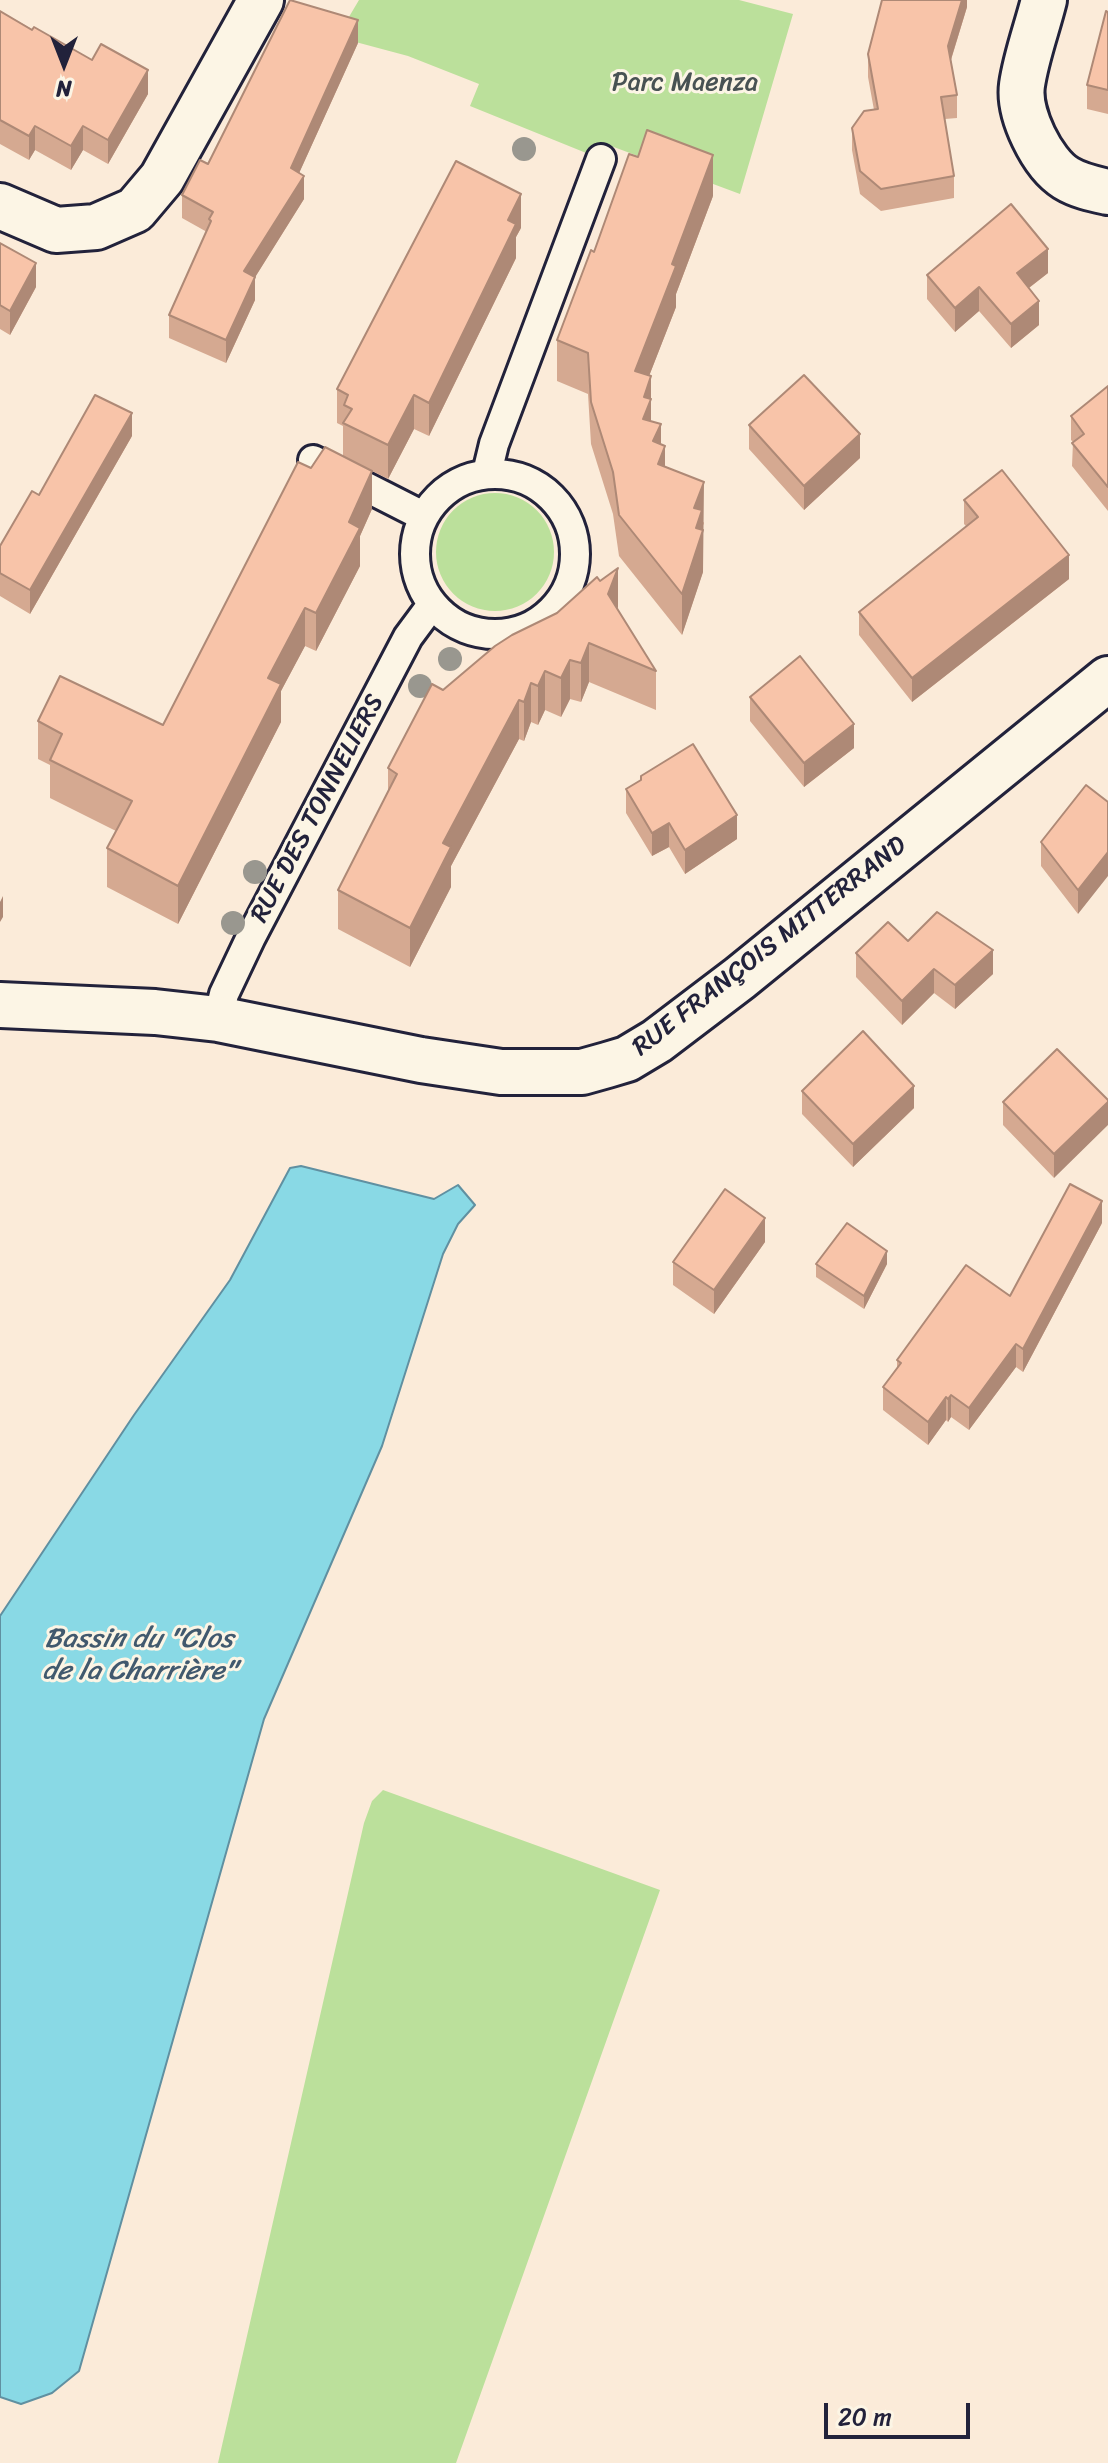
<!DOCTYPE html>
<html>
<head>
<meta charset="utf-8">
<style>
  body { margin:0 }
  #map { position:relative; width:1108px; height:2463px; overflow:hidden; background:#fbebd9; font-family:Sriracha,sans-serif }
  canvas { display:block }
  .north { position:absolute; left:24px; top:24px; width:80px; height:80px; -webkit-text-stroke:6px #fcf5e5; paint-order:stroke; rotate:180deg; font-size:22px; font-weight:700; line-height:32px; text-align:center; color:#22223b }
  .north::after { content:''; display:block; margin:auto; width:28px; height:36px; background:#22223b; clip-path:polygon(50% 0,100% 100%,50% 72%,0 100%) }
  .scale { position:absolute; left:824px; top:2403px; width:146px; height:36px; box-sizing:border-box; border:4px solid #22223b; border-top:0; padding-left:10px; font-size:24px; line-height:28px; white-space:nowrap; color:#22223b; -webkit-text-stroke:6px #fcf5e5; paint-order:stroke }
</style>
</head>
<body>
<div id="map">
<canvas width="1108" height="2463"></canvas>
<div class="north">N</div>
<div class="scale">20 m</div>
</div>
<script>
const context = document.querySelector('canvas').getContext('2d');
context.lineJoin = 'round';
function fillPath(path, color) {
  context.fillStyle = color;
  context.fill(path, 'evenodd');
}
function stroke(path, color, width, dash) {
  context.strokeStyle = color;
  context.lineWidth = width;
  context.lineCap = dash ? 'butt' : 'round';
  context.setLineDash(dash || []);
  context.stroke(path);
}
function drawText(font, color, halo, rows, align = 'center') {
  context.font = font + ' Sriracha,sans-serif';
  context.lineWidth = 6;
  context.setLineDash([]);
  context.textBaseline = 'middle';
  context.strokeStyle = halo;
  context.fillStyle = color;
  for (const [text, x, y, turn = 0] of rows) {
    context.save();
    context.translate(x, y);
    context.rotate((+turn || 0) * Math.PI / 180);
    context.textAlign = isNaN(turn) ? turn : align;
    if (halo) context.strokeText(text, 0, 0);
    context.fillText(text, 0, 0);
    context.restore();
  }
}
const green = new Path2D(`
  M359 0H739L793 14 740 194 603 143 601 159 470 106 479 84 408 56 337 37Z
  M436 552a59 59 0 1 1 118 0a59 59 0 1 1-118 0Z
  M383 1790 660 1890 456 2463H218L364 1823 372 1801Z`);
const water = new Path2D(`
  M301 1166 434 1199 458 1185 475 1205 458 1224 443 1254 382 1446 264 1719 79 2371 52 2393 21 2404 0 2397V1616L134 1415 230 1280 290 1168Z`);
const service = new Path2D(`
  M313 460 423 516
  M487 473 494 444 601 159
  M415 554a80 80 0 1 1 160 0a80 80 0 1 1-160 0Z
  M218 1019 224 994 251 937 408 637 431 606`);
const minor = new Path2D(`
  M1044 0C1037 28 1026 57 1022 85 1018 114 1042 163 1066 178 1079 186 1094 189 1108 192
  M0 206 56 230 96 227 135 210 162 178 261 0
  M0 1005 155 1012 218 1019 421 1060 501 1072H582L607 1065 627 1059 657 1041 740 978 1108 679`);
const trees = [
  [524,149],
  [450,659],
  [420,686],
  [255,872],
  [233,923]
];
const wall = new Path2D(`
  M967 0V7L951 60 957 95V118L945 119 954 176V198L881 211 860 194 852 150V128L874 110 868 77V54Z
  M0 11 148 94 108 164 83 150 71 170 35 150 29 160 0 144Z
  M1108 12V114L1087 109V85Z
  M358 43 299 173 304 199 255 277V300L226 363 169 338V315L207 232 182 218V195L208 164Z
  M713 196 676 294V307L649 376 651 421 661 444 665 467 704 523 702 528 703 572 682 635 619 556 613 514 591 444 588 394 557 381V340Z
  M521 228 516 237V258L429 436 414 429 388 479 372 471V509L360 536V566L316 651 305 646 281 691V722L178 924 107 887V848L116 831 50 798V765L38 759V721L163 725 311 468 343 456V426L337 423V389Z
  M0 243 36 287 10 335 0 329Z
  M1048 273 1029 288 1039 325 1011 348 979 311 955 332 927 299V275Z
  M1108 387V511L1072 466 1073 442 1071 440V416Z
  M749 425 860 458 804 510 749 449Z
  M132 436 30 614 0 596V546L39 495Z
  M964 500 1069 579 912 702 859 635V612L966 526 964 524Z
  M618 607 617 609 656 671V710L589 682 581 702 570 699 561 717 545 710 538 725 531 722 524 741 519 739 451 866V887L410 967 338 929V890L388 791V768L443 690Z
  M750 697 854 748 804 787 750 721Z
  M1086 785 1078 914 1041 866V842Z
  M626 789 737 839 685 874 669 847 652 856 626 813Z
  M908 941 993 974 955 1009 934 993 902 1025 856 977V953Z
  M1057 1049 1054 1178 1003 1125V1102Z
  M802 1091 914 1108 853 1167 802 1114Z
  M1102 1223 1023 1372 1016 1367 969 1430 951 1417 948 1422 946 1420 928 1445 883 1410V1387L897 1368V1360L1010 1296Z
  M765 1242 714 1314 673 1285V1262Z
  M816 1264H887L864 1309 816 1277Z`);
const shadedWall = new Path2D(`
  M962 0H967V7L948 69V46Z
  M358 20V43L291 191V168Z
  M148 70V94L108 164V140Z
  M35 126V150L29 160V136Z
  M83 126V150L71 170V146Z
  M713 155V196L676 294V307L635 412V371L672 264Z
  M304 176V199L244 295V271Z
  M521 194V228L516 237V258L429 436V403L508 220Z
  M1048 249V273L1017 297V273Z
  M36 263V287L10 335V311Z
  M255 277V300L226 363V340Z
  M979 287V311L955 332V308Z
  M1039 301V325L1011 348V324Z
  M651 376V440L643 461 644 397Z
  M414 395V429L388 479V445Z
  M132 413V436L30 614V590Z
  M661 424V457L665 446V488L658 471 653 441Z
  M860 434V458L804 510V486Z
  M372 471V509L360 536V566L316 651V613L349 522Z
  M704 482 703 572 682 635V594L694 508Z
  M1069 555V579L912 702V678Z
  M618 568V607L608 633V594Z
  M305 608V646L281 691V722L178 924V886L268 678Z
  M589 643V682L581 702V663Z
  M570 660V699L561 717V678Z
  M545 671V710L538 725V686Z
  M531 683V722L524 741V702Z
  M519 700V739L451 866V887L410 967V928L443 843Z
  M854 724V748L804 787V763Z
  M737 815V839L685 874V850Z
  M669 823V847L652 856V833Z
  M1108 852V876L1078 914V890Z
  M3 896V917L0 922V902Z
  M993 950V974L955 1009V985Z
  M934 969V993L902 1025V1001Z
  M914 1086V1108L853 1167V1144Z
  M1108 1102V1125L1054 1178V1154Z
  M1102 1201V1223L1023 1372V1349Z
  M765 1218V1242L714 1314V1290Z
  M887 1251V1264L864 1309V1296Z
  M1016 1344V1367L969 1430V1408Z
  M951 1395V1417L948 1422V1399Z
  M946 1397V1420L928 1445V1422Z`);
const building = new Path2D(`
  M290 0 358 20 291 168 304 176 244 271 255 277 226 340 169 315 211 221 209 219 213 212 182 195 200 160 208 164Z
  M882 0H962L948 46 957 95 941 97 954 176 881 189 860 171 852 128 864 111 878 109 868 54Z
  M0 11 32 30 34 27 92 60 101 44 148 70 108 140 83 126 71 146 35 126 29 136 0 120Z
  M1106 11 1108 12V90L1087 85Z
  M647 130 713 155 672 264 676 266 635 371 651 376 644 397 651 399 643 419 661 424 653 441 665 446 658 464 704 482 694 508 702 510 696 528 703 530 682 594 619 515 613 472 591 402 588 353 557 340 591 250 594 252 629 154 638 157Z
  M456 161 521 194 508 220 516 224 429 403 414 395 388 445 343 423 352 409 344 405 348 395 337 389Z
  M1011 204 1048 249 1017 273 1039 301 1011 324 979 287 955 308 927 275Z
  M0 243 36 263 10 311 0 305Z
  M804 375 860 434 804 486 749 425Z
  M1108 386V487L1072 443 1084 434 1071 416Z
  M95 395 132 413 30 590 0 573V546L32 491 39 495Z
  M325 447 372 471 349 522 360 528 316 613 305 608 268 678 281 684 178 886 107 848 132 801 50 760 62 734 38 721 60 676 163 725 298 462 311 468Z
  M1002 470 1069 555 912 678 859 612 978 517 964 500Z
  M618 568 608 594 656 671 589 643 581 663 570 660 561 678 545 671 538 686 531 683 524 702 519 700 443 843 451 847 410 928 338 890 397 774 388 768 432 684 443 690 495 646 512 635 557 613 597 577 600 581Z
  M800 656 854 724 804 763 750 697Z
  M693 744 737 815 685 850 669 823 652 833 626 789 641 780V776Z
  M1086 785 1108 802V852L1078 890 1041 842Z
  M937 912 993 950 955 985 934 969 902 1001 856 953 888 922 908 941Z
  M863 1031 914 1086 853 1144 802 1091Z
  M1057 1049 1108 1100V1102L1054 1154 1003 1102Z
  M1070 1184 1102 1201 1023 1349 1016 1344 969 1408 951 1395 948 1399 946 1397 928 1422 883 1387 901 1363 897 1360 966 1265 1010 1296Z
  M725 1189 765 1218 714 1290 673 1262Z
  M847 1223 887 1251 864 1296 816 1264Z`);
const parkNames = [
  ["Parc Maenza",685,83]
];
const streetNames = [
  ["RUE DES TONNELIERS",318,809,-62],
  ["RUE FRANÇOIS MITTERRAND",770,947,-38]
];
const waterNames = [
  ["Bassin du \"Clos",139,1640],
  ["de la Charrière\"",139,1672]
];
fillPath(green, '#bbe09b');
fillPath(water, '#89d9e5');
stroke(water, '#6090a1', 2);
stroke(service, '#22223b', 34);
stroke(minor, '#22223b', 50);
stroke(service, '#fcf5e5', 28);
stroke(minor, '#fcf5e5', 44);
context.fillStyle = '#99978f';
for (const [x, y] of trees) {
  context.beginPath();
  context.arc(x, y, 12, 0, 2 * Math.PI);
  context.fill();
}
fillPath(wall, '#d5a991');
fillPath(shadedWall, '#ae8976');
fillPath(building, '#f8c4a9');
stroke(building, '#ae8976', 2);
drawText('26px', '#485253', '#fcf5e5', parkNames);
drawText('26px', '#22223b', '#fcf5e5', streetNames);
drawText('italic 28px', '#41596e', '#fcf5e5', waterNames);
</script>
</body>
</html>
